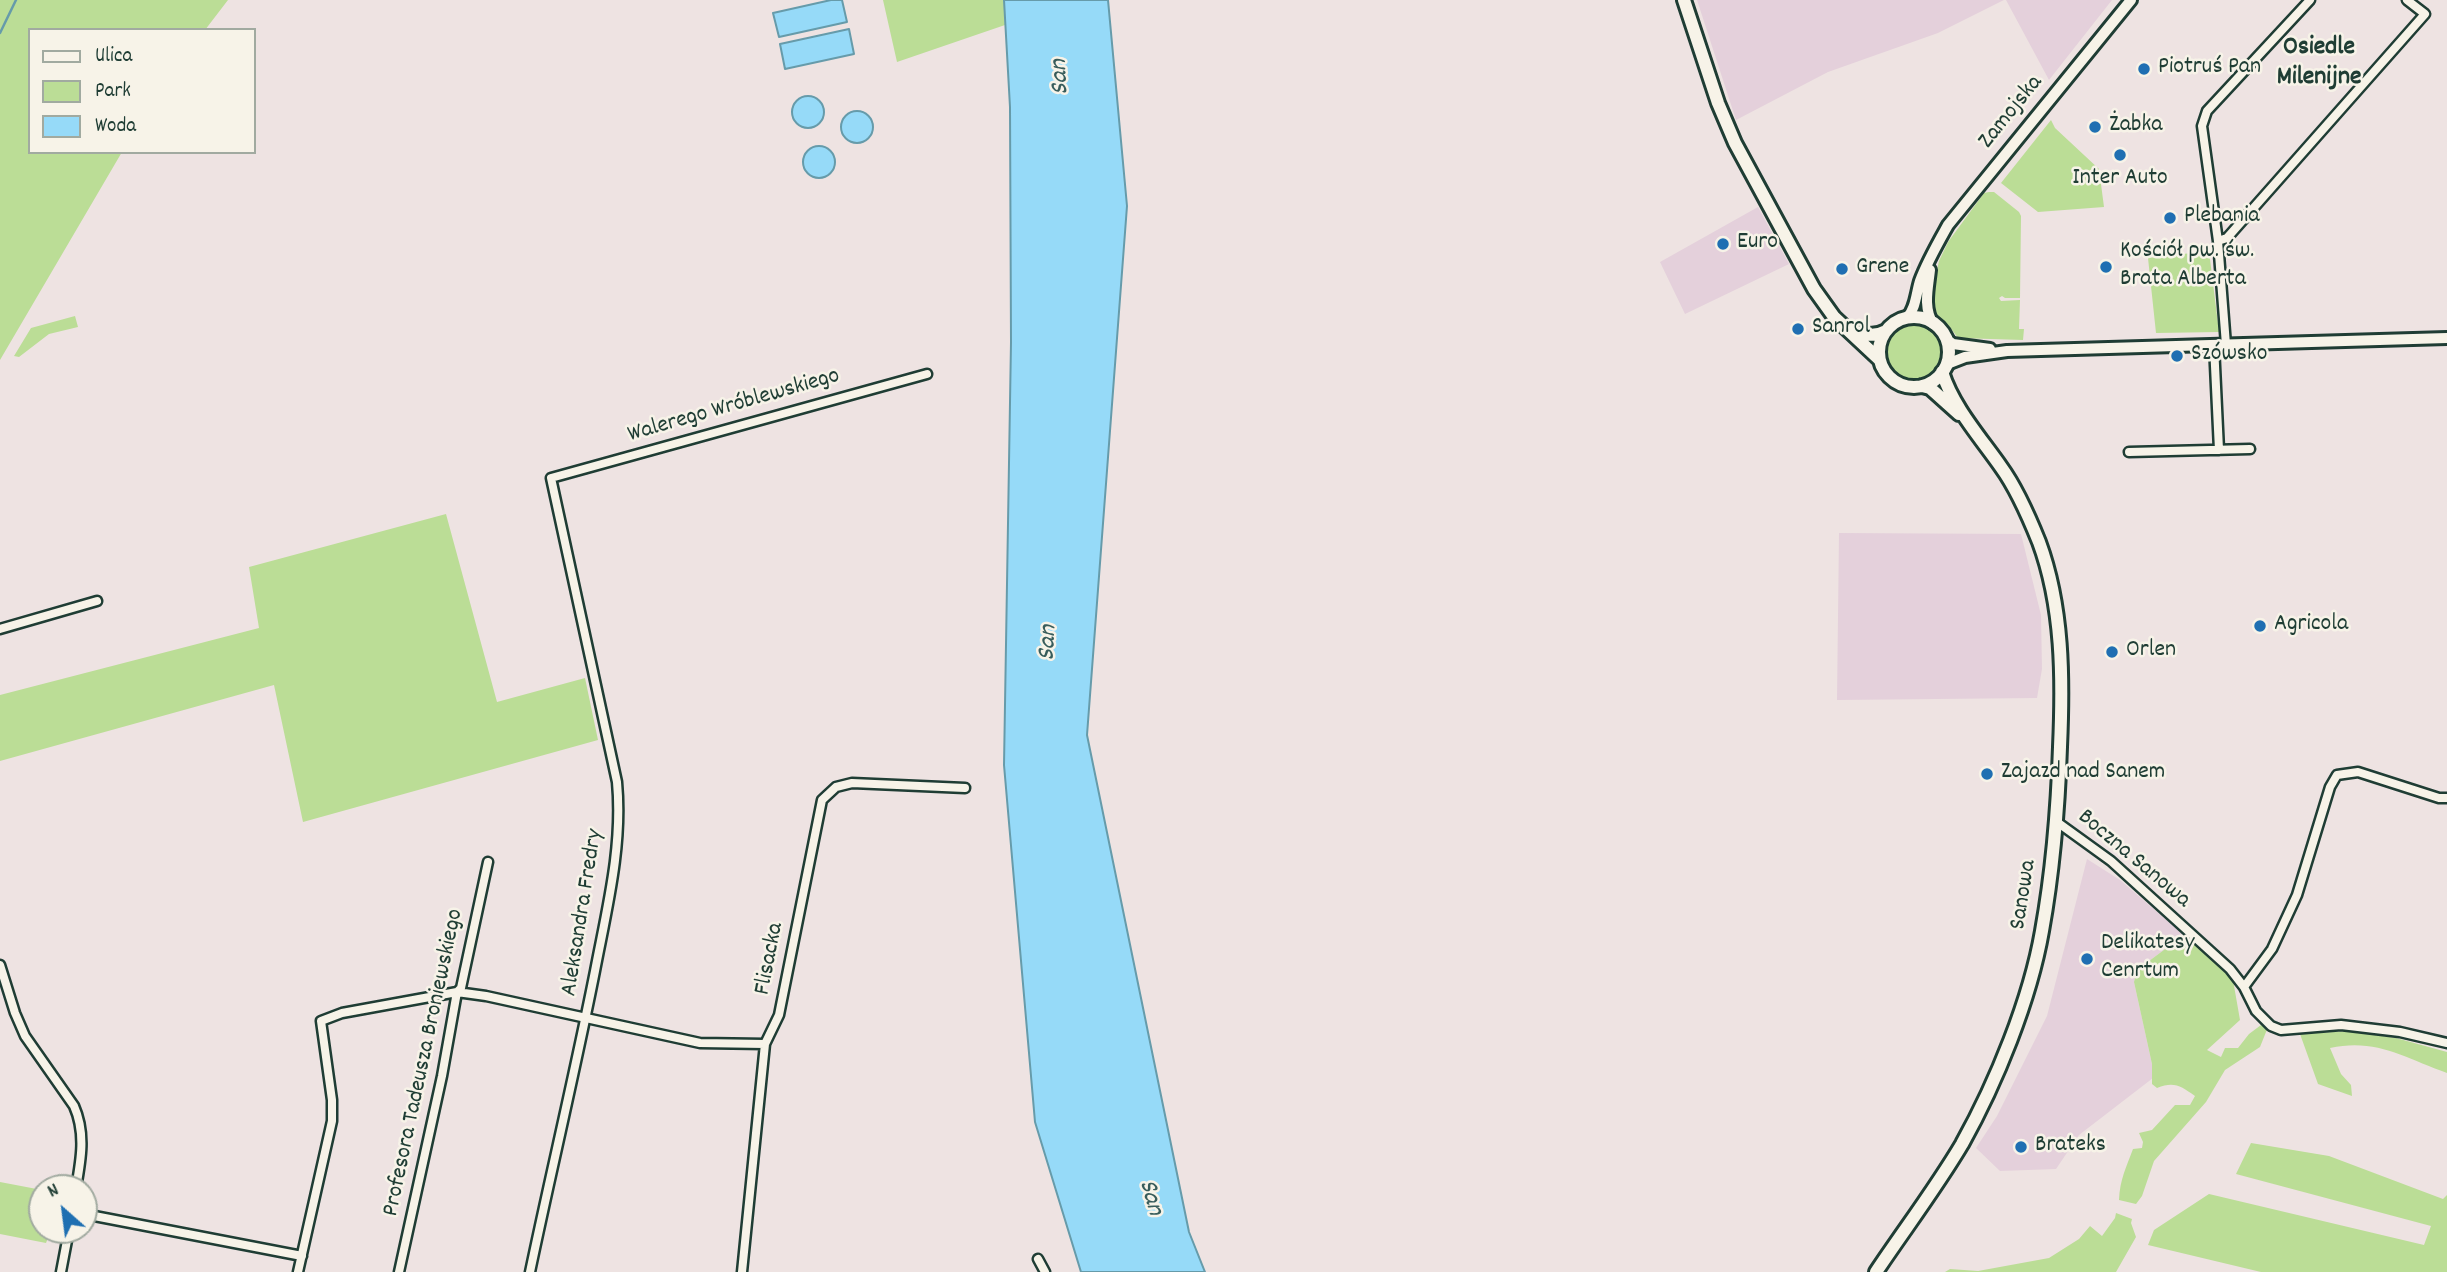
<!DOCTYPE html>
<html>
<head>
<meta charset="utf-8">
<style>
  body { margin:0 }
  #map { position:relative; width:2447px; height:1272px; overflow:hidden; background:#eee3e2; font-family:Dekko,sans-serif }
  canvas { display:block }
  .legend { position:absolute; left:28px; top:28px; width:228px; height:126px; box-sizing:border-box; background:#f7f3e8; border:2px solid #a1aaa0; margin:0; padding:9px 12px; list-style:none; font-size:21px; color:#1f3d34 }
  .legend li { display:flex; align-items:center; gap:14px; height:35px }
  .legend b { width:35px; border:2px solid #a1aaa0 }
  .north { position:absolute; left:28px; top:1174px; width:70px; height:70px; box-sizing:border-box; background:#f7f3e8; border:2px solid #a1aaa0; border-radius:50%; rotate:332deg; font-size:19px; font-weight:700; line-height:28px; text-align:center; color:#1f3d34 }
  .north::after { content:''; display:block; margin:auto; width:24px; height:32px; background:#1f6fb2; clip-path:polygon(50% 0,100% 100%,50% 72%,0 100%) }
</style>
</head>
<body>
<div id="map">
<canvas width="2447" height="1272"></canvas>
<ul class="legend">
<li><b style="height:9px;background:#f7f3e8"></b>Ulica</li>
<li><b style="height:19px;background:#bbdd96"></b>Park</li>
<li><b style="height:19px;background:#96daf8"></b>Woda</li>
</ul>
<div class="north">N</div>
</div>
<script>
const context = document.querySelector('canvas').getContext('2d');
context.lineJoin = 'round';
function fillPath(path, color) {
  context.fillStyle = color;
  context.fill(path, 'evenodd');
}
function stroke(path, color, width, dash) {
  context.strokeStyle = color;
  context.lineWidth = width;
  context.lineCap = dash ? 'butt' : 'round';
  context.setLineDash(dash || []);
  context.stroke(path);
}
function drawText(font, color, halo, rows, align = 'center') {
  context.font = font + ' Dekko,sans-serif';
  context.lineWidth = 5;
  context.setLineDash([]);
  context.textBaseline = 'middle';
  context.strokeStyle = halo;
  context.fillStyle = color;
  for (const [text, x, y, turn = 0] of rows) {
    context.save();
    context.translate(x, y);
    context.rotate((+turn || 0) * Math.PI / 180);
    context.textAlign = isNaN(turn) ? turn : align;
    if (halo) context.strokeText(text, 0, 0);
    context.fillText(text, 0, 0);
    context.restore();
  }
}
const built = new Path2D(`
  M1697 0H2004L1938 33 1828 72 1736 120Z
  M2006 0H2112L2049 80Z
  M1758 207 1789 264 1685 314 1660 262Z
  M1839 533 2021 534 2041 615 2042 669 2037 698 1837 700Z
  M2087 859 2120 880 2184 935 2137 970 2134 982 2152 1064 2153 1078 2079 1135 2056 1169 2000 1171 1976 1148 1997 1116 2047 1016Z`);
const green = new Path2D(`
  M0 0H228L205 30H30V152H122L0 360Z
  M883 0H1004L1005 25 897 62Z
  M2051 120 2055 128 2099 169 2104 207 2038 212 2001 183Z
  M1989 192H1994L2019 212 2021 216 2020 298H2005L2002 296 1999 298 2001 301 2020 300 2019 329H2024L2023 340 1958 338 1949 326 1935 316 1933 309 1934 283 1939 261 1948 242 1984 193Z
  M2209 251 2219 332 2156 333 2148 258Z
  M75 316 78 327 49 334 19 357 14 356 31 328Z
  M1886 353a28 28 0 1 1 56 0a28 28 0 1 1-56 0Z
  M446 514 497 702 585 678 598 740 303 822 274 685 0 761V695L259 628 249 567Z
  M2184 935 2233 980 2240 1020 2207 1050 2221 1057 2225 1048H2238L2249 1034 2261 1025 2268 1027 2260 1047 2225 1070 2206 1102 2154 1161 2142 1196 2136 1204 2119 1200C2120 1179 2126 1168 2133 1149L2142 1148 2143 1142 2139 1133 2152 1130 2175 1105H2190L2195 1096C2181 1086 2174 1081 2157 1088L2152 1084V1064L2134 982 2137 970Z
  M2350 1031 2396 1038 2447 1052V1073C2404 1058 2377 1038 2330 1048L2341 1074 2351 1085 2352 1096 2318 1084 2300 1034Z
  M2251 1143 2329 1156 2443 1199 2447 1195V1272H2261L2148 1245 2154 1230 2209 1194 2424 1245 2431 1226 2236 1174Z
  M0 1182 42 1190V1230H51L46 1243 0 1234Z
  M2116 1213 2132 1219 2131 1223 2136 1237 2116 1272H1945L1950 1269 1978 1271 2049 1258 2079 1239 2090 1226 2102 1236 2115 1218Z`);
const water = new Path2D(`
  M831 0H842L847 22 779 37 773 13Z
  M1004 0H1108L1127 206 1087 735 1189 1232 1205 1272H1081L1035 1122 1004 765 1011 342 1010 107Z
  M849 29 854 54 785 69 780 44Z
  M792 112a16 16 0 1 1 32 0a16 16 0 1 1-32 0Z
  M841 127a16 16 0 1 1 32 0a16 16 0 1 1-32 0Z
  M803 162a16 16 0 1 1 32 0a16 16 0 1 1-32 0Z`);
const stream = new Path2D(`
  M0 33 16 0`);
const minor = new Path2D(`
  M2218 241 2227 238 2425 14 2407 0
  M2214 345 2219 450
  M2226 345 2218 241 2202 126 2207 111 2310 0
  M2129 452 2250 449
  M0 629 97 601
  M2057 822 2111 861 2230 969 2244 987 2256 1011 2271 1026 2281 1030 2341 1025 2400 1032 2447 1043
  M0 965 15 1013 25 1036 74 1106C86 1133 81 1160 76 1188
  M2244 987 2272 949 2297 895 2330 787 2337 775 2358 772 2439 798H2447
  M84 1214 302 1256
  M1038 1259 1045 1272
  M61 1272 69 1230
  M298 1272 332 1121V1100L321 1021 342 1013 457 992 486 996 700 1043 765 1044
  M399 1272 442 1076 457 992 461 988 488 862
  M530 1272C551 1172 575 1072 595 971 607 908 623 846 617 782L551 478 927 374
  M742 1272 765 1044 779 1015 822 800 836 787 852 783 965 788`);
const tertiary = new Path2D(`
  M1930 270C1928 289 1923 307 1933 324
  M1907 318C1916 308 1916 294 1920 281 1927 262 1938 243 1948 225L2131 0
  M1946 339 1953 344 1990 349
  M1947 364 1965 357 2007 351 2447 338`);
const secondary = new Path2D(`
  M1684 0 1718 103 1735 143 1814 289 1834 317 1880 360
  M1879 352a35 35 0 1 1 70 0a35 35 0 1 1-70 0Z
  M1850 330C1864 334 1873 338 1886 331
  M1922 386 1930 388 1959 414
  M1876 1272C1904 1230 1936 1188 1962 1144 1996 1083 2030 1000 2042 931 2053 870 2058 809 2060 747 2063 679 2063 607 2039 542 2029 517 2017 489 2001 467 1980 437 1953 407 1942 372`);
const markers = [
  [2144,69,7,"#1f6fb2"],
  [2095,127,7,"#1f6fb2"],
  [2120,155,7,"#1f6fb2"],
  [2170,218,7,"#1f6fb2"],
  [1723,244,7,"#1f6fb2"],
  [2106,267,7,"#1f6fb2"],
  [1842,269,7,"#1f6fb2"],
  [1798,329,7,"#1f6fb2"],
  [2177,356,7,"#1f6fb2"],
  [2260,626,7,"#1f6fb2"],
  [2112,652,7,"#1f6fb2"],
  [1987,774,7,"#1f6fb2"],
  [2087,959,7,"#1f6fb2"],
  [2021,1147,7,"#1f6fb2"]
];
const poiNames = [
  ["Piotruś Pan",2158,69],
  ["Żabka",2109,127],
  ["Inter Auto",2120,180,"center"],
  ["Plebania",2184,218],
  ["Euro",1737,244],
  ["Kościół pw. św.",2120,253],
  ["Brata Alberta",2120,281],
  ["Grene",1856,269],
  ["Sanrol",1812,329],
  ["Szówsko",2191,356],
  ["Agricola",2274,626],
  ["Orlen",2126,652],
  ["Zajazd nad Sanem",2001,774],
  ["Delikatesy",2101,945],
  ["Cenrtum",2101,973],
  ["Brateks",2035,1147]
];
const streetNames = [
  ["Zamojska",2012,113,-51],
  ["Walerego Wróblewskiego",734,407,-16],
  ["Boczna Sanowa",2133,860,40],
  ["Sanowa",2025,895,-81],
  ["Aleksandra Fredry",584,913,-81],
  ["Flisacka",771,959,-79],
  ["Profesora Tadeusza Broniewskiego",425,1063,-78]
];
const neighbourhoodNames = [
  ["Osiedle",2319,49],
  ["Milenijne",2319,79]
];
const waterNames = [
  ["San",1062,77,-93],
  ["San",1050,643,-87],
  ["San",1149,1198,74]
];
fillPath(built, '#e4d0db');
fillPath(green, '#bbdd96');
fillPath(water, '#96daf8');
stroke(water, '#669baa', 2);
stroke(stream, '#669baa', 2.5);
stroke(minor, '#1f3d34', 13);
stroke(tertiary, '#1f3d34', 16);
stroke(secondary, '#1f3d34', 18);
stroke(minor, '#f7f3e8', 8);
stroke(tertiary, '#f7f3e8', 10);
stroke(secondary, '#f7f3e8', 12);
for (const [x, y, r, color] of markers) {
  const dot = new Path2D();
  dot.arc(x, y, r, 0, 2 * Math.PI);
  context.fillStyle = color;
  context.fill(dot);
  stroke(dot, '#f7f3e8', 2.5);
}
drawText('24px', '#1f3d34', '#f7f3e8', poiNames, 'left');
drawText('24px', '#1f3d34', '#f7f3e8', streetNames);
drawText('bold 26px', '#1f3d34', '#f7f3e8', neighbourhoodNames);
drawText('italic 26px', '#375c5b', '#f7f3e8', waterNames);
</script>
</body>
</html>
